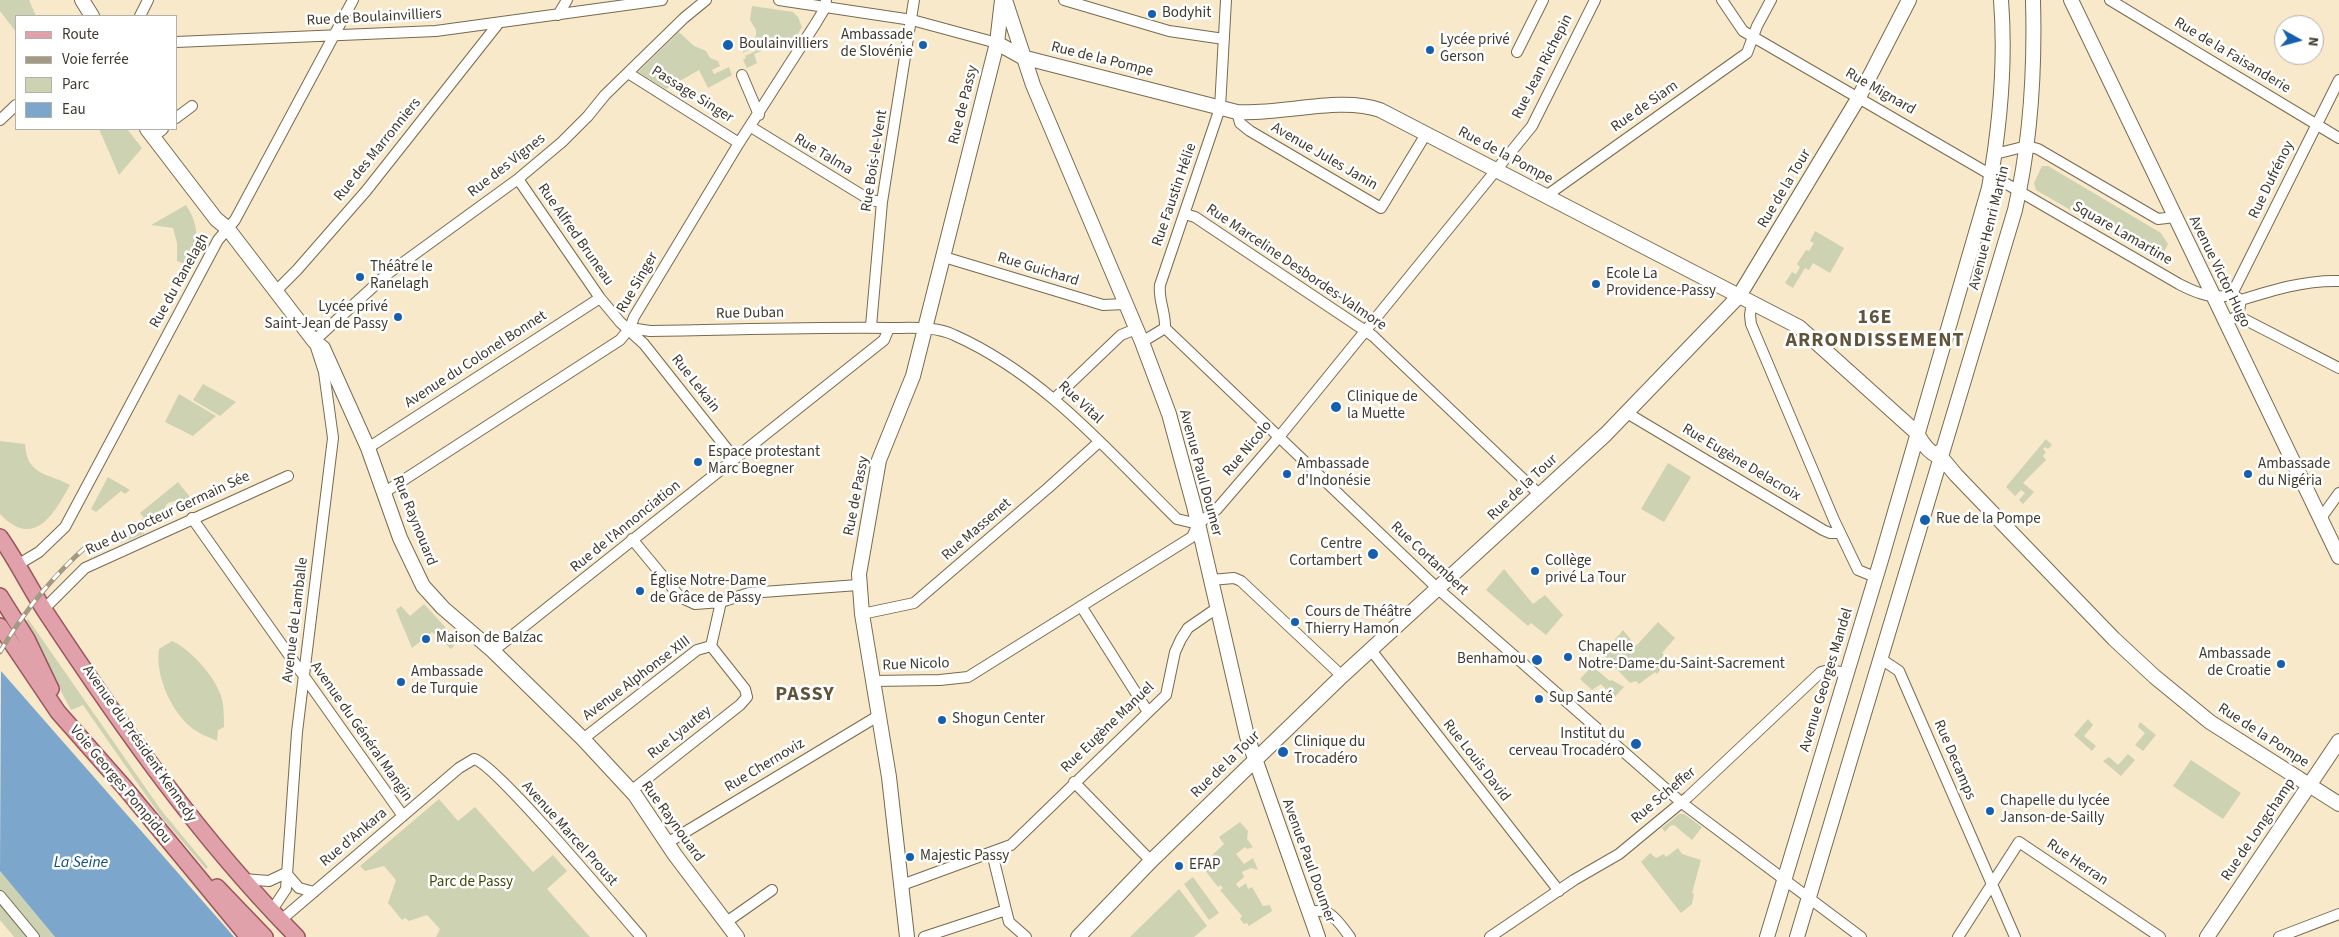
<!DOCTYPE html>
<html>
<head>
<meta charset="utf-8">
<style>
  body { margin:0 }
  #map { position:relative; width:2339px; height:937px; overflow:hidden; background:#f8e9ca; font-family:"Source Sans 3",sans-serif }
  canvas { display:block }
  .legend { position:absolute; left:15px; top:15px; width:162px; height:115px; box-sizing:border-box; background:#fff; border:1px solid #b2b0ab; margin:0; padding:6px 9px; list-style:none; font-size:15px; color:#3f392d }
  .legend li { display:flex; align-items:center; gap:10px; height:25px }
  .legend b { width:25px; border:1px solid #b2b0ab }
  .north { position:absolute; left:2274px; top:15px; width:50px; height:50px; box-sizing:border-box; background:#fff; border:1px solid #b2b0ab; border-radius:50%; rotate:97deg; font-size:14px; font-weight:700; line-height:20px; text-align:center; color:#3f392d }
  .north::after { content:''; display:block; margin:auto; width:18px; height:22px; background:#155fae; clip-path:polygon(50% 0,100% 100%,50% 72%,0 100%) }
</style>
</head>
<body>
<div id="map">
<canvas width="2339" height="937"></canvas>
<ul class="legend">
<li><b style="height:6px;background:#e0a1ab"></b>Route</li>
<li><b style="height:6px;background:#a49983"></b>Voie ferrée</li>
<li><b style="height:14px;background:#cdd2b2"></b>Parc</li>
<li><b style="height:14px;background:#7da6cc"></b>Eau</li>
</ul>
<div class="north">N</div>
</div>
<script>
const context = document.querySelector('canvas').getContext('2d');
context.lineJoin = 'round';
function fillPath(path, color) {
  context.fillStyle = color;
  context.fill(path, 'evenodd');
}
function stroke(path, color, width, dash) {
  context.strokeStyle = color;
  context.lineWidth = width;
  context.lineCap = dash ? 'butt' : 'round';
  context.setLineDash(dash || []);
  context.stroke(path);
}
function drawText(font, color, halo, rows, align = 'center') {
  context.font = font + ' "Source Sans 3",sans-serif';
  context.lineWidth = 5;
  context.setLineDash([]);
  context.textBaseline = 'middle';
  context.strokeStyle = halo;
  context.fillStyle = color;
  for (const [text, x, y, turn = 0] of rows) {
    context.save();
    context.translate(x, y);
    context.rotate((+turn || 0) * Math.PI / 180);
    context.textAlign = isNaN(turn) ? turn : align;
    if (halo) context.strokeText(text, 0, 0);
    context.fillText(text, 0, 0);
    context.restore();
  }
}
const green = new Path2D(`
  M0 0H29L36 16H16V32L0 11Z
  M752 6 793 12 798 17 802 27 796 37 754 54 757 63 747 68 743 60 746 58 745 56 756 51 754 47 743 53V48L754 40 756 35V30L750 20Z
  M679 32 694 46 706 51 710 58 718 61 720 66 712 70 714 74 729 67 732 75 708 88 699 70 666 89 638 72Z
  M99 129H127L142 148 119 175Z
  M2042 166H2048L2161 233 2168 244 2161 258 2155 259 2036 190 2034 183Z
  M186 205C200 226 199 243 187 265L177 261V243L173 228 151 225Z
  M1815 231 1844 248 1830 273 1813 263 1809 270 1805 268 1793 288 1785 283 1792 272 1796 274 1800 267 1797 264 1806 250 1809 251 1814 243 1810 241Z
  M203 384 236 402 220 416 193 400Z
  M179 394 216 416 193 436 165 422Z
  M2046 439 2052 445 2048 449 2045 447 2043 449 2046 452 2043 456 2046 460 2023 483 2034 492 2023 504 2019 500 2025 493 2021 490 2015 496 2006 487Z
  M0 441 25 444C27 476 48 473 70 485 54 514 34 550 0 514Z
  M1668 463 1691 477 1664 522 1641 509Z
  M108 477 130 490 125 494 121 491 96 512 91 509Z
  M178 482 193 501C182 504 160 493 165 520L143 530 144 534 120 543 118 538 144 518 140 513Z
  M1504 569 1533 604 1545 595 1563 615 1546 635 1531 623 1528 626 1486 590Z
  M424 604 458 641 451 649 432 632 412 648 396 610 401 606 410 616Z
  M28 619 161 810 208 867 206 869 159 814 83 705 71 710 25 624Z
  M1658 622 1675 638 1662 653 1672 662 1664 669 1662 667 1657 674 1655 672 1639 684 1636 681 1630 683 1602 654 1623 630 1636 646Z
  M172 641C190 649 215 676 221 696 224 705 224 717 224 727L218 730 217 741C209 737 200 734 193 729 171 712 155 675 159 649Z
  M1592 666 1610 681 1612 680 1624 687 1611 701V705L1603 698 1609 692 1601 684 1592 690 1580 679Z
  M2088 719 2093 725 2084 736 2096 746 2092 751 2074 735Z
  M2140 722 2156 735 2143 751 2135 745 2145 733 2138 727Z
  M2128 754 2135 760 2121 776 2103 761 2109 757 2118 765Z
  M2191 760 2241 793 2223 819 2173 786Z
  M439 799 458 821 475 807 533 872 553 855 567 871 547 889 590 937H436L440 929 427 915 409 921 405 918 402 920 388 903 396 880 384 866 365 871 360 866Z
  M1679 814H1684L1702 827 1692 840 1674 825 1670 826 1665 832 1662 828Z
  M1240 822 1248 831 1247 839 1253 847 1247 849 1245 847 1236 854 1244 864 1253 858 1258 870 1251 868 1242 872 1244 877 1236 884 1239 888 1246 883 1248 889 1252 887 1263 906 1270 905 1272 911 1249 926 1247 923 1244 924 1240 919 1242 916 1220 890 1223 888 1220 885 1218 887 1204 869 1210 864 1207 860 1224 844 1219 837Z
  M1678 848 1682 854 1701 860 1692 893 1694 894 1692 904 1681 913 1641 862 1650 853 1656 858 1664 854 1666 857Z
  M0 871 55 937H14L0 920Z
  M1193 877 1219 913 1209 920 1184 884Z
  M1179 889 1207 926 1194 937H1130Z`);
const water = new Path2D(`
  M1 671 228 930 234 937H55L0 871Z`);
const street = new Path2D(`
  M779 0 912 20 997 43
  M1064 0 1169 31 1224 39
  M1722 0 1743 31 2179 284C2194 292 2216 301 2232 294L2241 300 2238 316 2225 322
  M2110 0 2339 138
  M558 15 567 0
  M140 16 148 0
  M176 42 436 31 662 0
  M1517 52 1543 0
  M628 73 739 143
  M742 75 759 115
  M1237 112 1240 123 1250 131 1381 208 1426 134
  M176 118 192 106
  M0 120 16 105
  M751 127 870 200 882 202
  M153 137 163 129
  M1995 154 2027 146 2038 149 2158 219 2175 217
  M518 179 600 298 620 322 644 344 735 459
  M1546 196 1747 53 1757 26 1771 0
  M1185 214 1195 217 1373 336 1540 495
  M944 257 1103 305 1125 304
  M276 291 297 270 366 191 498 24
  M2232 294 2339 80
  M2241 300C2273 290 2305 280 2339 281
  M1752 302 1750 315 1751 324 1834 520 1858 570 1875 577
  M2238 316 2339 368
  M871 326 882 202 914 0
  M630 328 650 331C730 330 811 327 891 328 911 328 936 326 954 335 1044 375 1109 452 1177 519L1198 524
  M1165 328 1437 588 1682 803 1861 937
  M1142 342 1165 328C1166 313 1158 300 1160 285L1220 108 1226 0
  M1055 398 1121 335 1136 329
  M1627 413 1823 530 1830 533H1840
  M368 448 600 298
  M385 492 620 340 630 328 634 317 739 143 816 23 825 8 826 0
  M192 518 403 816
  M2321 518 2339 493
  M632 539 680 597 695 604 721 602 749 593 858 585
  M19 564 39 552 65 527 218 240 235 220 353 0
  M1211 580 1234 578 1241 581 1342 676
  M1081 606 1148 712
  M44 609 85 568 288 476
  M862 614 914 603 1048 488 1099 442
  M1371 650 1559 891
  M493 651 884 340 889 328
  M1881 659 1899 671 2015 937
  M873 681 940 680 968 677 1192 537 1198 524 1217 509 1279 437 1532 126 1595 0
  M583 739 697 650 711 646
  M1074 782 1151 861
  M631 791 740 705 747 697 745 689 711 646 721 602
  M667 843 878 716
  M992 853 1006 910
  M243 879 269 881 286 873 299 888 314 892
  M902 885 1011 845 1166 695 1175 652 1181 639 1188 628 1217 608
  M0 896 34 937
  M272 910 286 889 297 732 333 438 324 372 314 341 386 275 518 179 562 142 588 116 605 95 684 18 706 0
  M1309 913C1329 904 1339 923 1350 937
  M281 920 459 768 474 759C495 763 618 911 641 937
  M725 923 772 890
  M924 937 1006 910 1009 922 1026 937
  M1490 937 1574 880 1619 854 1688 797 1821 672 1829 670 1846 673
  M1958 937 2019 842 2160 937
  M2279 937 2339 914`);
const secondary = new Path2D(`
  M82 0 92 16
  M1005 0 1033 85 1142 342 1169 414 1194 506 1247 736 1318 937
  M2071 0 2339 557
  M997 43 1022 57 1237 112C1281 115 1340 96 1380 110L1799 327 1917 433C1922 443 1929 454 1941 457
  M147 129 216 219 228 229 314 341 323 348 368 448 400 538 423 586 443 608 493 651 583 739 635 795 675 855 737 937
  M1939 452 1941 457 1956 475 2114 639 2155 677 2210 722 2339 804
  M907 937 889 777 862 614 859 574 879 460 913 376 997 43 1002 0
  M1078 937 1151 861 1342 676 1606 434 1739 296 1859 97 1909 0
  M1767 937 1881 560 1989 188C2000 126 2006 63 2001 0
  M1797 937 2015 210C2031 141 2035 71 2033 0
  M2207 937 2339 741`);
const primary = new Path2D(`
  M0 537C17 561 29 587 45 611 121 726 200 839 297 937
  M0 596 27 639 51 689
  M0 626 58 712 125 788 248 937
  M217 887 265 937`);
const rail = new Path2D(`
  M0 652C24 611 52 577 88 545`);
const markers = [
  [1152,14,5,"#155fae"],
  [728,45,6,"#155fae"],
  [923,45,5,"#155fae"],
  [1430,50,5,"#155fae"],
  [360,277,5,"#155fae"],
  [1596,284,5,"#155fae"],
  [398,317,5,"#155fae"],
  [1336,407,6,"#155fae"],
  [698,462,5,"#155fae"],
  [1287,474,5,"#155fae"],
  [2248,474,5,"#155fae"],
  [1925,520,6,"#155fae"],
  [1373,554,6,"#155fae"],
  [1535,571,5,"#155fae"],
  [640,591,5,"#155fae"],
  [1295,622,5,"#155fae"],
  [426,639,5,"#155fae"],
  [1568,657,5,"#155fae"],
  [1537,660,6,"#155fae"],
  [2281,664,5,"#155fae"],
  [401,682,5,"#155fae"],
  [1539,699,5,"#155fae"],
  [942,720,5,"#155fae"],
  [1636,744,6,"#155fae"],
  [1283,752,6,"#155fae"],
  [1990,811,5,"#155fae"],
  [910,857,5,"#155fae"],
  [1179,866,5,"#155fae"]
];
const poiNames = [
  ["Bodyhit",1162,14],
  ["Ambassade",913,36,"right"],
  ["de Slovénie",913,53,"right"],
  ["Lycée privé",1440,41],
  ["Gerson",1440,58],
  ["Boulainvilliers",739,45],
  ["Théâtre le",370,268],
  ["Ranelagh",370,285],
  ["Ecole La",1606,275],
  ["Providence-Passy",1606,292],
  ["Lycée privé",388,308,"right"],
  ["Saint-Jean de Passy",388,325,"right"],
  ["Clinique de",1347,398],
  ["la Muette",1347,415],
  ["Espace protestant",708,453],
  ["Marc Boegner",708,470],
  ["Ambassade",1297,465],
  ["d'Indonésie",1297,482],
  ["Ambassade",2258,465],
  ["du Nigéria",2258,482],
  ["Rue de la Pompe",1936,520],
  ["Centre",1362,545,"right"],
  ["Cortambert",1362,562,"right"],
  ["Collège",1545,562],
  ["privé La Tour",1545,579],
  ["Église Notre-Dame",650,582],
  ["de Grâce de Passy",650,599],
  ["Cours de Théâtre",1305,613],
  ["Thierry Hamon",1305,630],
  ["Maison de Balzac",436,639],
  ["Chapelle",1578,648],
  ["Notre-Dame-du-Saint-Sacrement",1578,665],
  ["Ambassade",2271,655,"right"],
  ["de Croatie",2271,672,"right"],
  ["Benhamou",1526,660,"right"],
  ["Ambassade",411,673],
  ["de Turquie",411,690],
  ["Sup Santé",1549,699],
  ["Shogun Center",952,720],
  ["Institut du",1625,735,"right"],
  ["cerveau Trocadéro",1625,752,"right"],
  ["Clinique du",1294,743],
  ["Trocadéro",1294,760],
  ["Chapelle du lycée",2000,802],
  ["Janson-de-Sailly",2000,819],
  ["Majestic Passy",920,857],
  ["EFAP",1189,866]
];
const streetNames = [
  ["Rue de Boulainvilliers",374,18,-3],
  ["Rue de la Faisanderie",2232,56,31],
  ["Rue de la Pompe",1102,60,14],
  ["Rue Jean Richepin",1543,67,-63],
  ["Rue Mignard",1880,92,30],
  ["Passage Singer",692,95,32],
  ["Rue de Passy",964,105,-76],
  ["Rue de Siam",1645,107,-35],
  ["Rue des Marronniers",378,150,-51],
  ["Rue Talma",823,155,31],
  ["Rue de la Pompe",1505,156,28],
  ["Avenue Jules Janin",1324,157,30],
  ["Rue Bois-le-Vent",875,161,-81],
  ["Rue des Vignes",507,166,-38],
  ["Rue Dufrénoy",2272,180,-64],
  ["Rue de la Tour",1785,189,-59],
  ["Rue Faustin Hélie",1175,195,-71],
  ["Avenue Henri Martin",1990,228,-76],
  ["Square Lamartine",2122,234,30],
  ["Rue Alfred Bruneau",575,235,55],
  ["Rue Marceline Desbordes-Valmore",1296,268,34],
  ["Rue Guichard",1038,270,17],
  ["Avenue Victor Hugo",2219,272,64],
  ["Rue du Ranelagh",180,281,-61],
  ["Rue Singer",638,283,-60],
  ["Rue Duban",750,314,-1],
  ["Avenue du Colonel Bonnet",476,360,-33],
  ["Rue Lekain",695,384,52],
  ["Rue Vital",1080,403,43],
  ["Rue Nicolo",1248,449,-50],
  ["Rue Eugène Delacroix",1741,463,31],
  ["Avenue Paul Doumer",1200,473,75],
  ["Rue de la Tour",1523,488,-43],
  ["Rue de Passy",857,496,-79],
  ["Rue du Docteur Germain Sée",168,514,-25],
  ["Rue Raynouard",414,521,68],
  ["Rue de l'Annonciation",626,527,-39],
  ["Rue Massenet",977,530,-41],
  ["Rue Cortambert",1429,559,43],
  ["Avenue de Lamballe",296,620,-83],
  ["Rue Nicolo",916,665,-2],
  ["Avenue Alphonse XIII",637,679,-37],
  ["Avenue Georges Mandel",1827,680,-73],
  ["Rue Eugène Manuel",1108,728,-44],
  ["Avenue du Général Mangin",361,732,55],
  ["Rue Lyautey",680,733,-38],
  ["Rue de la Pompe",2263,736,33],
  ["Avenue du Président Kennedy",139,744,55],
  ["Rue Decamps",1954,760,67],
  ["Rue Louis David",1476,761,52],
  ["Rue de la Tour",1226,765,-44],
  ["Rue Chernoviz",765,766,-31],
  ["Voie Georges Pompidou",120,785,50],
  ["Rue Scheffer",1664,796,-40],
  ["Rue Raynouard",672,822,54],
  ["Rue de Longchamp",2259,830,-56],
  ["Avenue Marcel Proust",569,834,48],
  ["Rue d'Ankara",354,838,-40],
  ["Avenue Paul Doumer",1308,861,70],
  ["Rue Herran",2077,863,34]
];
const parkNames = [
  ["Parc de Passy",471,883]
];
const waterNames = [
  ["La Seine",81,863]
];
const districtNames = [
  ["16E",1875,319],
  ["ARRONDISSEMENT",1875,342],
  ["PASSY",805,696]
];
fillPath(green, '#cdd2b2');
fillPath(water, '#7da6cc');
stroke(street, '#776a4e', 12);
stroke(secondary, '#776a4e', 16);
stroke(primary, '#9a545a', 18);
stroke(street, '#fff', 10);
stroke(secondary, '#fff', 14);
stroke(primary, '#e0a1ab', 15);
stroke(rail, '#a49983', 5);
stroke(rail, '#fff', 3, [9]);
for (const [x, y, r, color] of markers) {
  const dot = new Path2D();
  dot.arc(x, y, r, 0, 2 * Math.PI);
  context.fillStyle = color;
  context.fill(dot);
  stroke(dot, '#fff', 2);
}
drawText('15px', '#3f392d', '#fff', poiNames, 'left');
drawText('15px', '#3f392d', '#fff', streetNames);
drawText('15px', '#434807', '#fff', parkNames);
drawText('italic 16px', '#0c5080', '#fff', waterNames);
context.letterSpacing = '1px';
drawText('bold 20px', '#615439', '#fff', districtNames);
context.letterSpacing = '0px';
</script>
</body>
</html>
